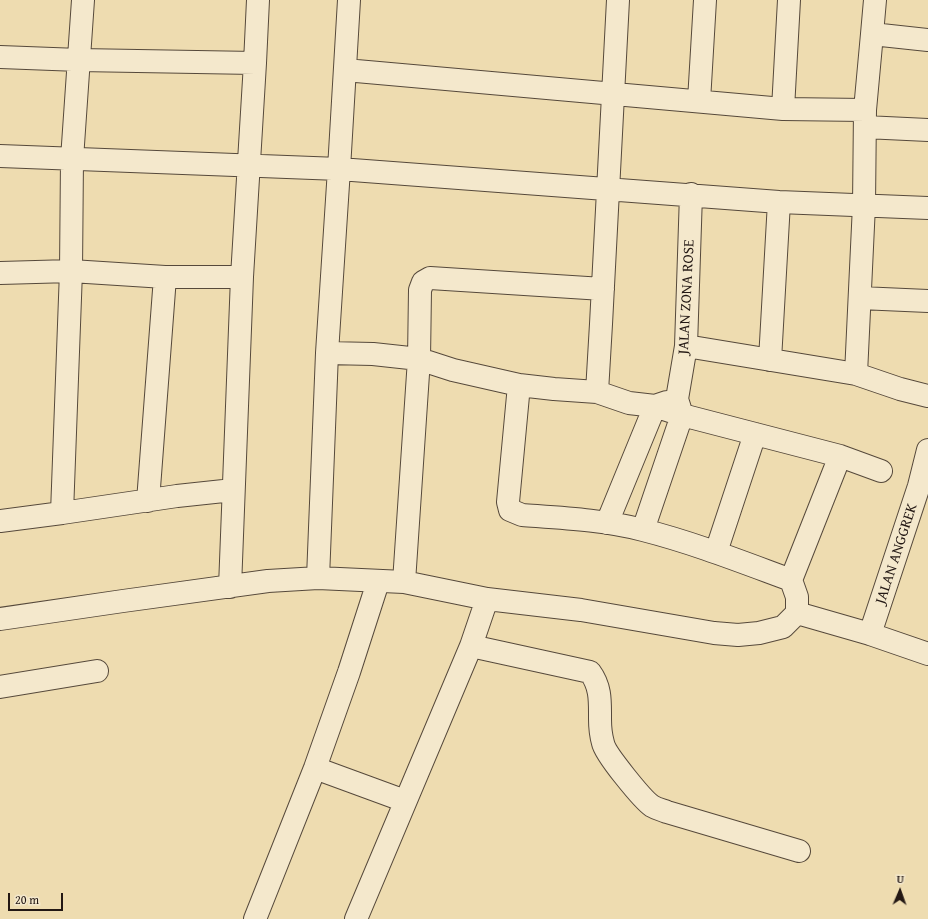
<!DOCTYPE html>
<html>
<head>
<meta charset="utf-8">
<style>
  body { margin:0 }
  #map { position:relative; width:928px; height:919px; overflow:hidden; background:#eedcb0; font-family:"Gentium Book Plus",serif }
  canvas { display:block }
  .north { position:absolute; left:880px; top:871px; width:40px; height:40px; -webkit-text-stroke:3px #f4e8cc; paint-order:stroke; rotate:2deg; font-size:11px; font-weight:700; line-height:16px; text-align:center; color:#231814 }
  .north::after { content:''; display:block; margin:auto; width:14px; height:18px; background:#231814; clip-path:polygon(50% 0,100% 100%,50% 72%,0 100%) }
  .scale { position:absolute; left:8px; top:893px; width:55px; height:18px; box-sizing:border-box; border:2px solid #231814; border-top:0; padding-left:5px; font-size:12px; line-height:14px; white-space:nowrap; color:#231814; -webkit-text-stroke:3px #f4e8cc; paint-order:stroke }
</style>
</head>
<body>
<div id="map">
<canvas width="928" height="919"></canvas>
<div class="north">U</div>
<div class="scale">20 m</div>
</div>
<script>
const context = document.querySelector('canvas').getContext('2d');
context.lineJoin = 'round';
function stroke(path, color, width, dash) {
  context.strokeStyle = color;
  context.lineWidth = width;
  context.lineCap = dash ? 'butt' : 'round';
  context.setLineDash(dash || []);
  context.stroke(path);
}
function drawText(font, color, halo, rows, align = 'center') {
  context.font = font + ' "Gentium Book Plus",serif';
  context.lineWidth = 4;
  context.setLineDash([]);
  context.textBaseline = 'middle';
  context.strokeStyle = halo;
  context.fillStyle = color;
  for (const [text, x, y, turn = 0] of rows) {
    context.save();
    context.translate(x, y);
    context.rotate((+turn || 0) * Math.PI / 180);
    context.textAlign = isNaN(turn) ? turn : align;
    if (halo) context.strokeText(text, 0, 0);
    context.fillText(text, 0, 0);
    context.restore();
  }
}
const street = new Path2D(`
  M618 0 601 324 597 392 629 403 655 406 682 415 840 456 881 471
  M875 0 872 34 928 40
  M0 57 79 60 255 63
  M345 70 783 109 865 110
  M699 101 705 0
  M783 109 789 0
  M865 127 928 130
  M0 156 339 169 779 202 928 208
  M0 273 71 271 165 277H242
  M860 298 928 301
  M686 346 856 374 900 389 928 396
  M327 353 373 354 419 359 453 370 519 385 554 389 597 392
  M770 360 779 202
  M856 374 864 205 865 110 872 34
  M519 385 508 502 510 510 522 515C562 518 604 520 643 530 694 543 742 562 791 580L797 597V613L870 634 928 654
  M682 415 677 399 686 346 691 194
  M148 501 165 277
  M62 513 177 496 233 490
  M0 521 62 513 71 271 72 159 83 0
  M607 523 655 406 667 402
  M643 530 682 415
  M716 552 755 434
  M318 578 327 353 339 169 349 0
  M791 580 840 456
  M404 582 419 359 420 290 423 282 430 278 603 289
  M230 587 242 277 255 63 258 0
  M0 619 123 601 268 581 318 578 404 582 487 599 581 610 714 633 738 635 759 633 783 627 797 613
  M870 634 919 486 928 450
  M471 646 590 672C601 687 600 701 600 719 600 727 601 736 603 743 605 754 643 800 652 806 657 809 662 810 667 812L799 851
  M0 687 97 671
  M315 768 405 801
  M255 919 315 768 349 672 378 582
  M356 919 471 646 487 599`);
const streetNames = [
  ["JALAN ZONA ROSE",687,297,-87],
  ["JALAN ANGGREK",897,554,-72]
];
stroke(street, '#56493b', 24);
stroke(street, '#f4e8cc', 22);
drawText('15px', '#231814', '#f4e8cc', streetNames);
</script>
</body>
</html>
